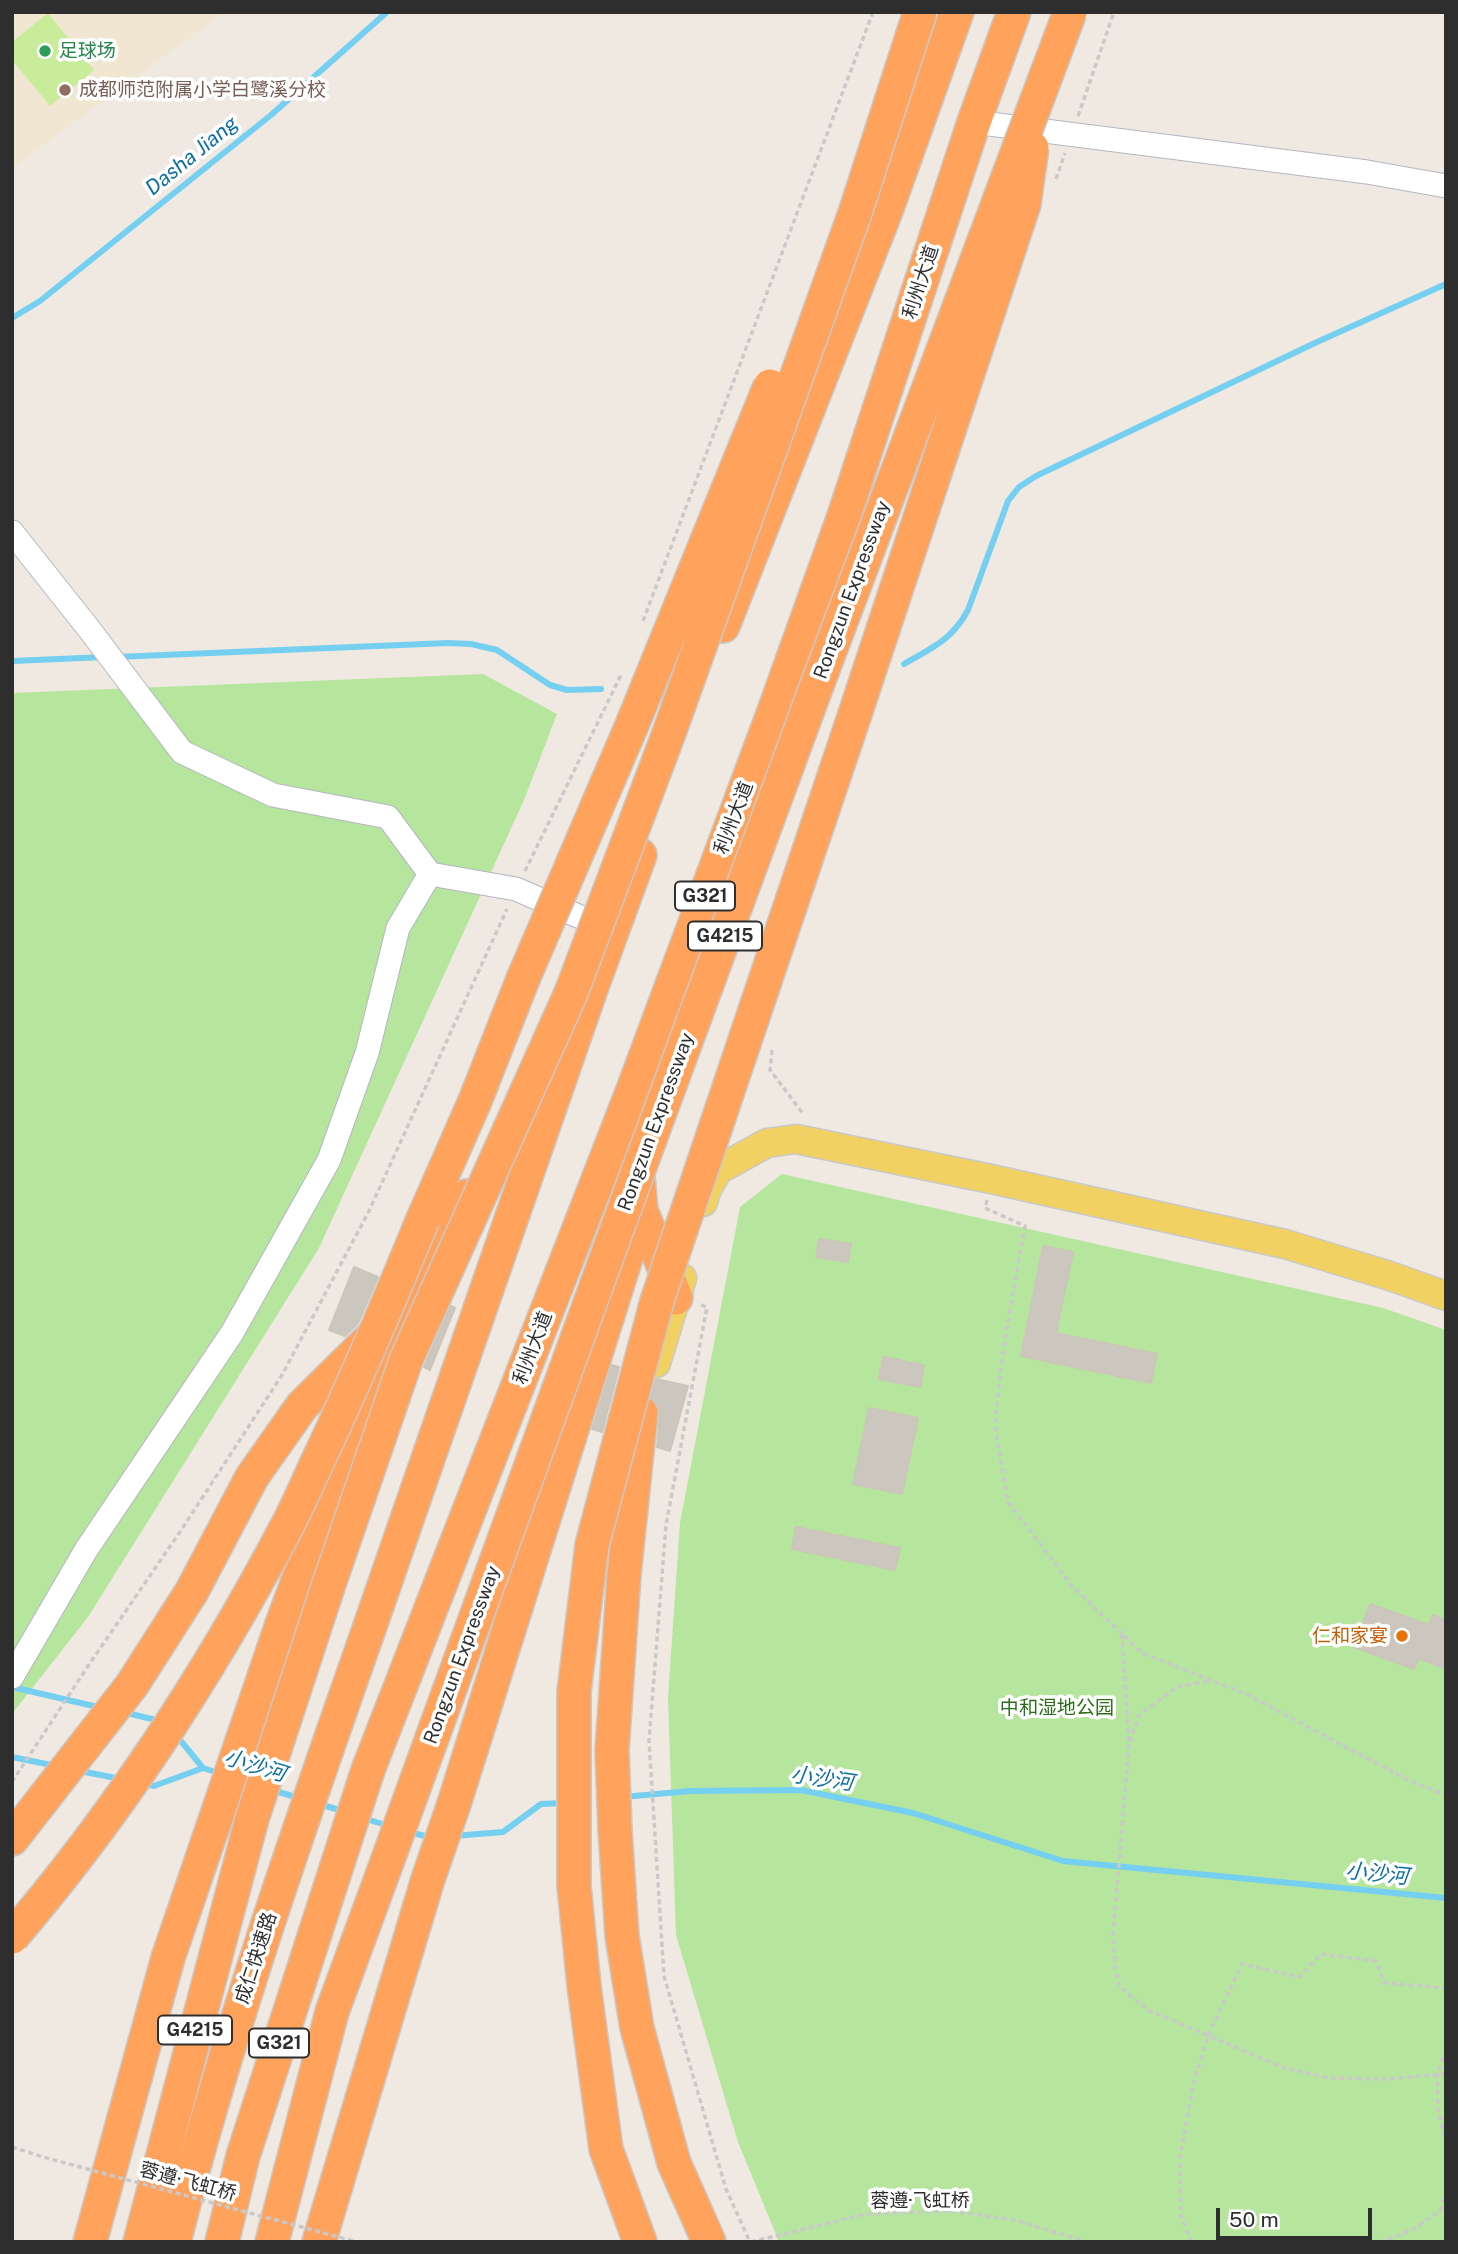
<!DOCTYPE html>
<html>
<head>
<meta charset="utf-8">
<style>
  body { margin:0 }
  #map { position:relative; width:1458px; height:2254px; overflow:hidden; background:#efe9e1; font-family:"Public Sans",sans-serif }
  canvas { display:block }
  .frame { position:absolute; inset:0; border:14px solid #2e2e2e; pointer-events:none }
  .scale { position:absolute; left:1216px; top:2208px; width:156px; height:32px; box-sizing:border-box; border:4px solid #2e2e2e; border-top:0; padding-left:9px; font-size:21px; line-height:24px; white-space:nowrap; color:#2e2e2e; -webkit-text-stroke:5px #fff; paint-order:stroke }
</style>
</head>
<body>
<div id="map">
<canvas width="1458" height="2254"></canvas>
<div class="frame"></div>
<div class="scale">50 m</div>
</div>
<script>
const context = document.querySelector('canvas').getContext('2d');
context.lineJoin = 'round';
function fillPath(path, color) {
  context.fillStyle = color;
  context.fill(path, 'evenodd');
}
function stroke(path, color, width, dash) {
  context.strokeStyle = color;
  context.lineWidth = width;
  context.lineCap = dash ? 'butt' : 'round';
  context.setLineDash(dash || []);
  context.stroke(path);
}
function drawText(font, color, halo, rows, align = 'center') {
  context.font = font + ' "Public Sans","Noto Sans SC",sans-serif';
  context.lineWidth = 7;
  context.setLineDash([]);
  context.textBaseline = 'middle';
  context.strokeStyle = halo;
  context.fillStyle = color;
  for (const [text, x, y, turn = 0] of rows) {
    context.save();
    context.translate(x, y);
    context.rotate((+turn || 0) * Math.PI / 180);
    context.textAlign = isNaN(turn) ? turn : align;
    if (halo) context.strokeText(text, 0, 0);
    context.fillText(text, 0, 0);
    context.restore();
  }
}
const education = new Path2D(`
  M12 12H225L12 168Z`);
const green = new Path2D(`
  M483 674 557 714 524 800 319 1248 88 1617 12 1714V693Z
  M782 1174 1383 1308 1446 1330V2242H779L738 2142 676 1935 668 1698 680 1523 740 1207Z`);
const pitch = new Path2D(`
  M48 13 94 70 50 106 12 60V42Z`);
const stream = new Path2D(`
  M12 318 40 301 271 115 387 12
  M116 657 448 643 471 644 497 650 550 685 567 690 601 689
  M12 661 105 657
  M904 664C932 648 952 640 968 610L1008 501 1019 487 1036 476 1317 342 1446 284
  M12 1687 102 1708
  M123 1712 160 1721
  M176 1735 203 1768 222 1774
  M12 1757 56 1766
  M80 1771 121 1779
  M142 1783 154 1786 203 1768
  M272 1790 299 1798
  M623 1797 690 1791 801 1790 913 1813 1063 1861 1446 1898
  M319 1804 346 1812
  M363 1818 389 1826
  M409 1832 433 1838
  M454 1836 503 1832 541 1804 563 1803`);
const building = new Path2D(`
  M819 1239 851 1244 848 1262 816 1257Z
  M1043 1246 1073 1252 1056 1333 1157 1354 1151 1383 1021 1356Z
  M354 1267 378 1277 358 1323 345 1336 329 1330Z
  M451 1306 455 1308 430 1370 424 1367Z
  M883 1357 924 1365 920 1387 879 1379Z
  M612 1365 619 1367 602 1432 592 1429Z
  M656 1379 688 1386 670 1451 657 1447 660 1414 658 1405 651 1397Z
  M869 1408 918 1418 902 1494 853 1484Z
  M796 1527 900 1548 895 1570 792 1549Z
  M1370 1604 1429 1625 1433 1615 1446 1620V1669L1418 1658 1414 1669 1354 1647Z`);
const path = new Path2D(`
  M1078 116 1114 12
  M1056 179 1065 153
  M643 621 873 12
  M525 871 622 673
  M772 1050 770 1070 804 1115
  M987 1200 985 1208 1025 1226 1002 1357 995 1426 1008 1502 1073 1587 1142 1653 1244 1693 1414 1783 1446 1795
  M701 1305 707 1307 666 1525 649 1741 664 1976 726 2189 750 2242
  M1122 1634 1129 1745 1113 1933 1115 1968 1120 1987 1148 2010 1282 2067 1328 2078 1384 2079 1446 2074
  M1130 1742 1139 1715 1177 1687 1208 1681
  M12 1782 88 1666 182 1529 282 1375 369 1211 507 909
  M1446 2049 1437 2075 1438 2110 1446 2143
  M751 2242 866 2214 951 2211 1015 2220 1087 2242
  M1192 2242 1181 2217 1180 2158 1193 2085 1208 2036 1242 1964 1300 1977 1321 1954 1376 1961 1385 1983 1446 1988
  M1380 2242 1412 2230 1440 2211 1446 2193`);
const minor = new Path2D(`
  M974 122 1367 172 1446 186
  M12 532 89 629 182 752 273 795 388 817 430 874 516 889 610 930
  M12 1677 86 1550 232 1333 329 1160 367 1053 398 928 430 874`);
const major = new Path2D(`
  M703 1202 707 1189 718 1170 767 1143 796 1139 991 1179 1285 1244 1390 1276 1446 1296
  M656 1363 682 1278`);
const highway = new Path2D(`
  M723 626 886 211 957 12
  M641 1210 676 1298
  M423 1219 475 1101 523 979
  M641 1413 624 1575 612 1750 615 1830 622 1936 637 2028 674 2163 709 2242
  M12 1839 132 1685 192 1591 252 1477 302 1406 373 1336
  M584 1986 606 2149 640 2242
  M90 2242 168 1958 282 1624 397 1313 467 1196
  M140 2242 252 1819
  M174 2242C227 2034 298 1831 369 1629 443 1415 517 1202 591 989L640 855
  M222 2242 243 2156 368 1770 631 1095 773 714 844 516 974 122 1014 12
  M272 2242 332 2012 387 1862
  M319 2242 428 1879 454 1804 641 1210 638 1177`);
const pathBridge = new Path2D(`
  M12 2147 43 2157 357 2242`);
const highwayBridge = new Path2D(`
  M523 979 632 725 770 386
  M252 1819 328 1587 406 1360 571 993 669 733 856 210 920 12
  M387 1862 614 1237 816 688 1070 12
  M12 1937C119 1812 209 1674 286 1528 299 1504 310 1477 322 1452 358 1375 391 1297 423 1219
  M584 1986 574 1886V1692L592 1545 657 1301 851 726 1024 204 1032 148`);
const markers = [
  [45,51,7,"#2e9e5b"],
  [65,90,7,"#8d6e63"],
  [1402,1636,7,"#e8710a"]
];
const shields = [
  [705,896,60],
  [725,936,74],
  [195,2030,74],
  [279,2043,60]
];
const shieldNames = [
  ["G321",705,896],
  ["G4215",725,936],
  ["G4215",195,2030],
  ["G321",279,2043]
];
const leisureNames = [
  ["足球场",59,51]
];
const educationNames = [
  ["成都师范附属小学白鹭溪分校",79,90]
];
const streetNames = [
  ["利州大道",921,282,-72],
  ["Rongzun Expressway",852,590,-70],
  ["利州大道",734,818,-69],
  ["Rongzun Expressway",656,1122,-70],
  ["利州大道",533,1348,-69],
  ["Rongzun Expressway",462,1655,-70],
  ["成仁快速路",256,1958,-72],
  ["蓉遵·飞虹桥",188,2182,15],
  ["蓉遵·飞虹桥",920,2201]
];
const foodNames = [
  ["仁和家宴",1388,1636]
];
const parkNames = [
  ["中和湿地公园",1057,1708]
];
const waterNames = [
  ["Dasha Jiang",192,156,-39],
  ["小沙河",255,1766,17],
  ["小沙河",822,1779,8],
  ["小沙河",1377,1874,6]
];
fillPath(education, '#f0e6d1');
fillPath(green, '#b6e59e');
fillPath(pitch, '#c9ec9a');
stroke(stream, '#75cff0', 6);
fillPath(building, '#cbc7bf');
stroke(building, '#cbc5ba', 2);
stroke(minor, '#b4b7c1', 25);
stroke(major, '#c9c9c9', 31);
stroke(highway, '#c9c9c9', 36);
stroke(path, '#c9c9c9', 3.5, [5, 3.5]);
stroke(minor, '#fff', 23);
stroke(major, '#f2d163', 28);
stroke(highway, '#ffa35c', 33);
stroke(highwayBridge, '#c9c9c9', 36, []);
stroke(pathBridge, '#c9c9c9', 3.5, [5, 3.5]);
stroke(highwayBridge, '#ffa35c', 33);
for (const [x, y, r, color] of markers) {
  const dot = new Path2D();
  dot.arc(x, y, r, 0, 2 * Math.PI);
  context.fillStyle = color;
  context.fill(dot);
  stroke(dot, '#fff', 2.5);
}
for (const [x, y, w] of shields) {
  const box = new Path2D();
  box.roundRect(x - w / 2, y - 14.5, w, 29, 5);
  context.fillStyle = '#fff';
  context.fill(box);
  stroke(box, '#2e2e2e', 2);
}
drawText('bold 18px', '#2e2e2e', null, shieldNames);
drawText('19px', '#27864d', '#fff', leisureNames, 'left');
drawText('19px', '#785e54', '#fff', educationNames, 'left');
drawText('19px', '#2e2e2e', '#fff', streetNames);
drawText('19px', '#c56008', '#fff', foodNames, 'right');
drawText('19px', '#2c6e1b', '#fff', parkNames);
drawText('italic 21px', '#0d6fa3', '#fff', waterNames);
</script>
</body>
</html>
